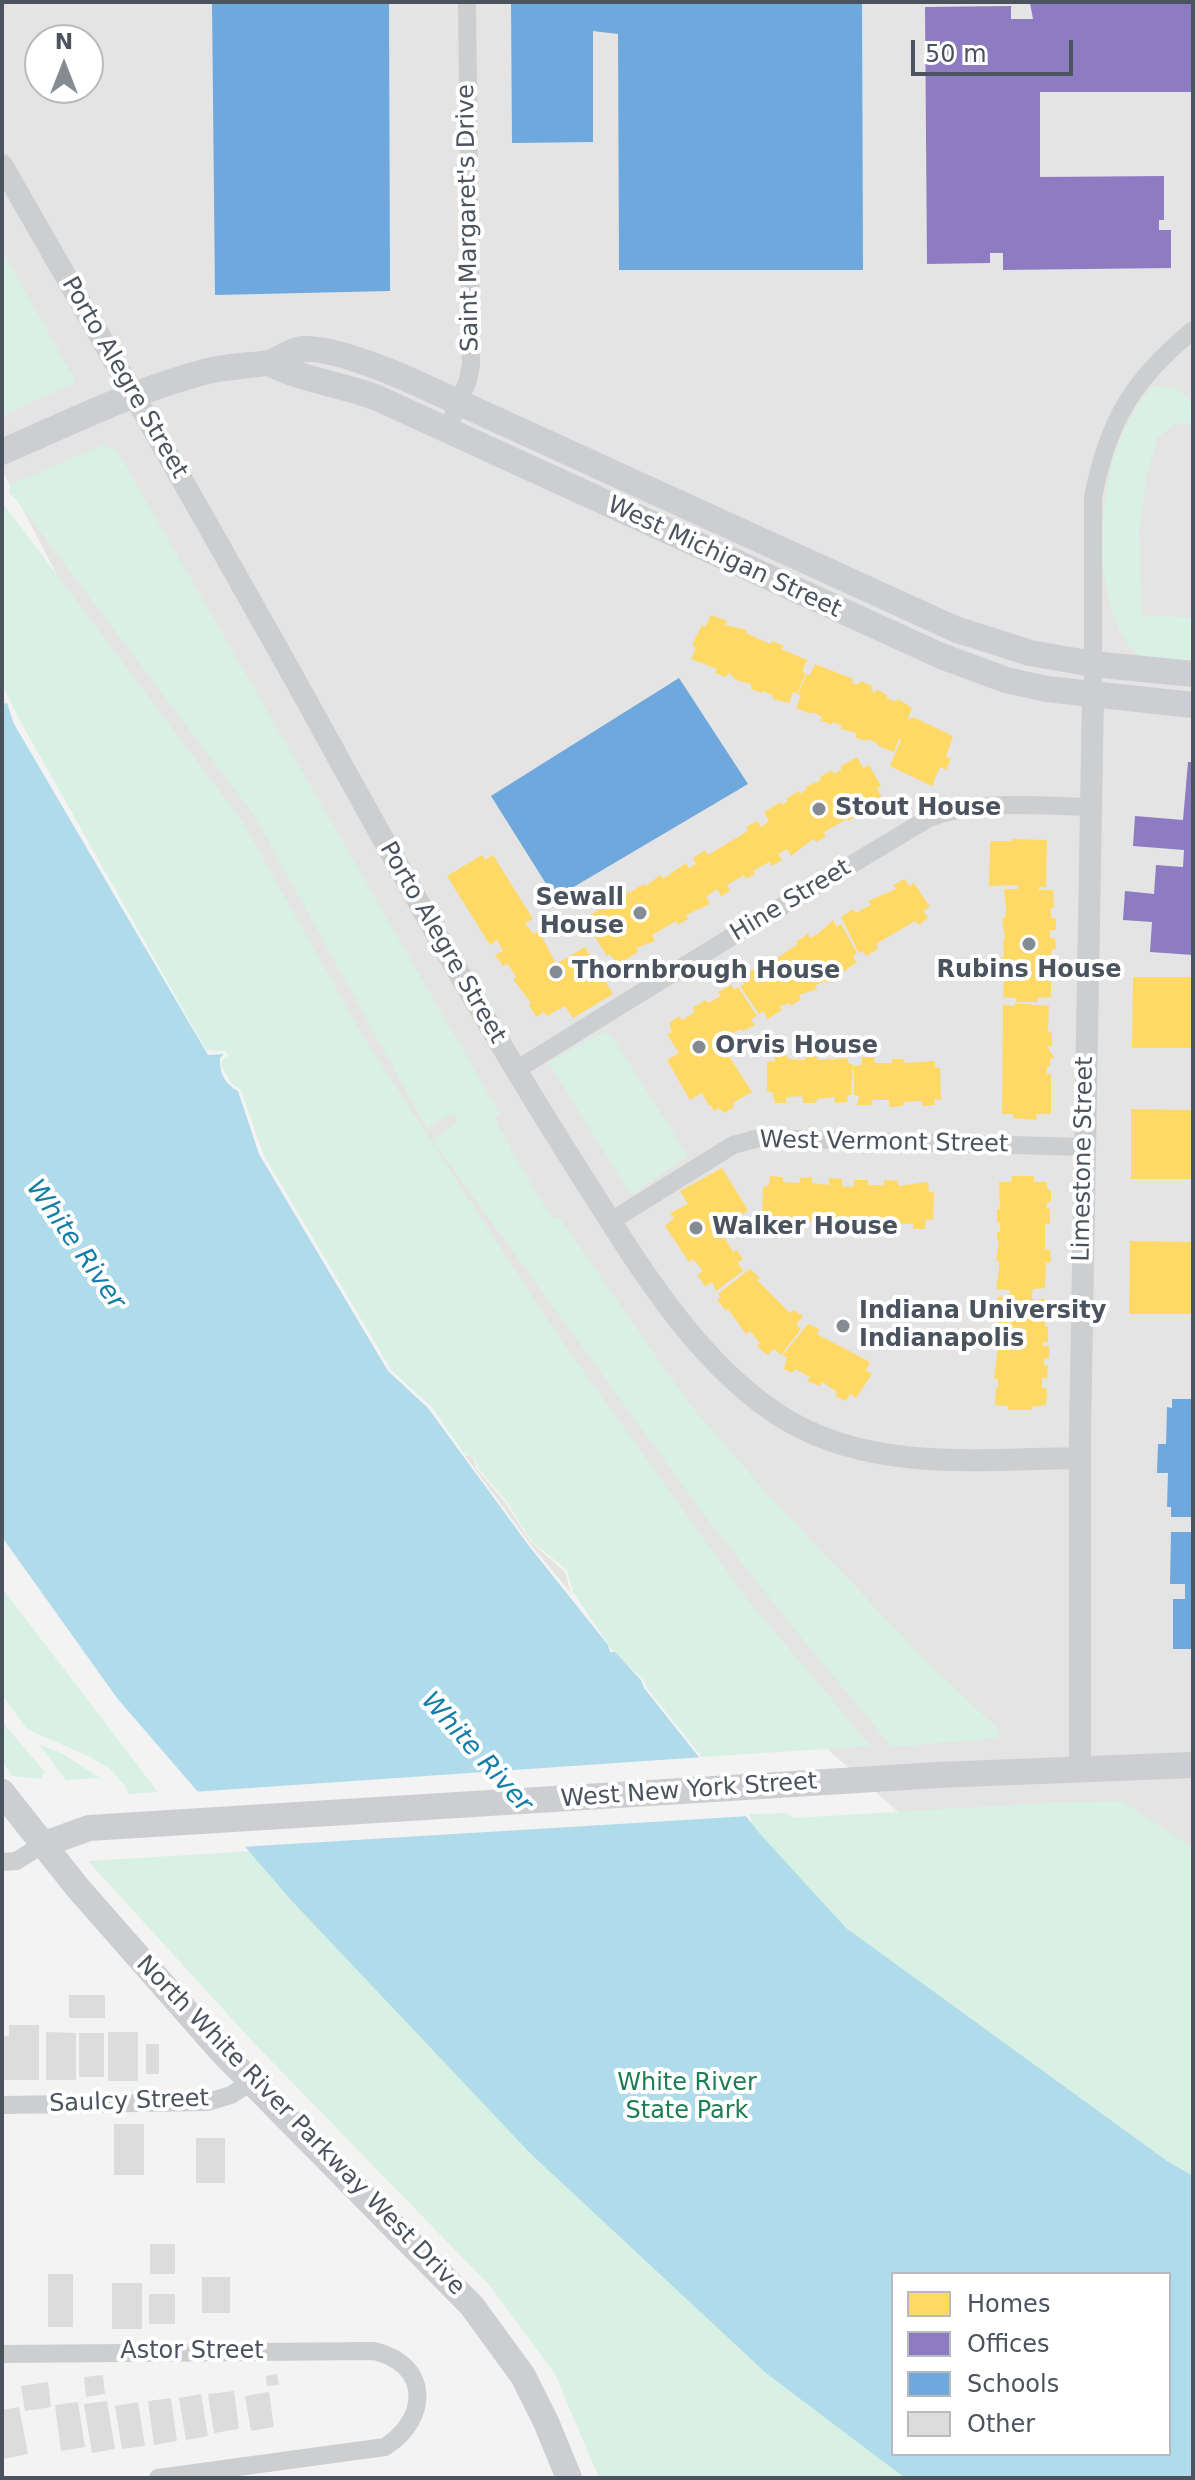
<!DOCTYPE html>
<html>
<head>
<meta charset="utf-8">
<style>
  body { margin:0 }
  #map { position:relative; width:1195px; height:2480px; overflow:hidden; background:#f3f3f3; font-family:"DejaVu Sans",sans-serif }
  canvas { display:block }
  .frame { position:absolute; inset:0; border:4px solid #4a535e; pointer-events:none }
  .legend { position:absolute; left:891px; top:2272px; width:280px; height:184px; box-sizing:border-box; background:#fff; border:2px solid #b7babf; margin:0; padding:10px 14px; list-style:none; font-size:24px; color:#4a535e }
  .legend li { display:flex; align-items:center; gap:16px; height:40px }
  .legend b { width:40px; border:2px solid #b7babf }
  .north { position:absolute; left:24px; top:24px; width:80px; height:80px; box-sizing:border-box; background:#fff; border:2px solid #b7babf; border-radius:50%; rotate:0deg; font-size:22px; font-weight:700; line-height:32px; text-align:center; color:#4a535e }
  .north::after { content:''; display:block; margin:auto; width:28px; height:36px; background:#858b92; clip-path:polygon(50% 0,100% 100%,50% 72%,0 100%) }
  .scale { position:absolute; left:911px; top:40px; width:162px; height:36px; box-sizing:border-box; border:4px solid #4a535e; border-top:0; padding-left:10px; font-size:24px; line-height:28px; white-space:nowrap; color:#4a535e; -webkit-text-stroke:6px #fff; paint-order:stroke }
</style>
</head>
<body>
<div id="map">
<canvas width="1195" height="2480"></canvas>
<div class="frame"></div>
<ul class="legend">
<li><b style="height:22px;background:#ffd966"></b>Homes</li>
<li><b style="height:22px;background:#8e7cc3"></b>Offices</li>
<li><b style="height:22px;background:#6fa8dc"></b>Schools</li>
<li><b style="height:22px;background:#dcdcdd"></b>Other</li>
</ul>
<div class="north">N</div>
<div class="scale">50 m</div>
</div>
<script>
const context = document.querySelector('canvas').getContext('2d');
context.lineJoin = 'round';
function fillPath(path, color) {
  context.fillStyle = color;
  context.fill(path, 'evenodd');
}
function stroke(path, color, width, dash) {
  context.strokeStyle = color;
  context.lineWidth = width;
  context.lineCap = dash ? 'butt' : 'round';
  context.setLineDash(dash || []);
  context.stroke(path);
}
function drawText(font, color, halo, rows, align = 'center') {
  context.font = font + ' "DejaVu Sans",sans-serif';
  context.lineWidth = 8;
  context.setLineDash([]);
  context.textBaseline = 'middle';
  context.strokeStyle = halo;
  context.fillStyle = color;
  for (const [text, x, y, turn = 0] of rows) {
    context.save();
    context.translate(x, y);
    context.rotate((+turn || 0) * Math.PI / 180);
    context.textAlign = isNaN(turn) ? turn : align;
    if (halo) context.strokeText(text, 0, 0);
    context.fillText(text, 0, 0);
    context.restore();
  }
}
const education = new Path2D(`
  M2 2H1193V2073L693 1630 292 1022 2 470ZM40 40H88V88H40Z`);
const green = new Path2D(`
  M2 250 76 382 2 416Z
  M1153 386 1175 388 1193 403V424L1176 423 1157 438 1147 476 1139 532 1142 615 1193 618V661C1178 660 1158 662 1144 657 1118 648 1107 596 1104 572 1099 544 1106 483 1114 456 1121 431 1136 405 1153 386Z
  M103 445 117 451 500 1114 495 1118 523 1171 553 1219 559 1217 690 1405 771 1498 924 1659 1000 1731 996 1738 892 1747 792 1626 708 1520 432 1140 459 1121 452 1113 427 1129 254 815 17 501 9 493 10 485Z
  M2 502 242 821 364 1038 556 1333 746 1598 871 1746 702 1757 647 1688 643 1679 612 1650 573 1592 567 1570 531 1541 507 1502 477 1467 475 1458 463 1452 432 1407 392 1371 264 1156 241 1090 231 1083 221 1065 223 1059 229 1055 225 1051 206 1050 19 719 2 684Z
  M604 1032 611 1035 686 1153 685 1158 631 1195 548 1062Z
  M2 1588 158 1792 128 1794 126 1787 109 1768 90 1757 27 1729 2 1695Z
  M2 1722 45 1772 41 1779 12 1776 2 1761Z
  M39 1744 63 1754 100 1778 66 1780Z
  M1122 1801 1193 1848V2478H599L555 2374 491 2287 254 2043 88 1861 752 1821 749 1814 787 1813 793 1818 1047 1803ZM893 2274H1169V2454H893Z`);
const sand = new Path2D(`
  M464 1454 474 1458 476 1468 505 1502 530 1541 565 1572 571 1593 530 1544Z`);
const water = new Path2D(`
  M7 703 14 724 208 1055 224 1054 220 1058C219 1073 225 1084 238 1091L259 1154 388 1371 428 1408 529 1546 608 1645 610 1652H615L641 1680 644 1688 760 1834 846 1928 1167 2161 1193 2176V2478H905L766 2373 531 2154 291 1900 117 1698 2 1537V704ZM893 2274H1169V2454H893Z`);
const pier = new Path2D(`
  M704 1757 750 1816 240 1847 192 1792Z`);
const homes = new Path2D(`
  M711 615 727 621 725 625 747 630 746 633 770 644 772 641 784 646 781 649 807 660 802 672 806 673 797 694 793 692 789 703 773 699 772 695 764 691 762 693 751 689V684L736 680 729 673 726 677 715 673 717 669 691 659 696 648 692 645 702 625 705 627Z
  M815 664 853 679 852 683 858 685 860 681 872 686 871 690 875 693 876 689 887 695V698L896 702 898 699 912 708 907 721 913 717 953 736 946 757 951 758 946 770 940 767 932 786 890 766 901 740 899 739 894 752 878 746 877 743 868 739 867 741 856 738V733L841 729 842 726 833 722 832 725 820 720 822 717 813 712 811 714 796 708 801 696 798 694 807 674 810 675Z
  M857 757 863 768 869 765 881 786 877 788 883 800 848 821 847 819 824 832 826 836 816 842 813 839 791 856 787 849 778 854 782 860 772 866 769 862 753 871 755 874 746 879 744 875 727 885 730 891 721 896 717 889 706 897 710 904 686 915 688 919 678 925 676 921 652 935 655 941 636 948 638 952 617 965 610 954 607 956 591 931 595 929 587 917 629 891 631 895 632 891 644 884 646 886 660 875 663 879 686 863 689 868 696 864 693 858 705 850 708 855 748 831 746 827 757 821 761 827 769 821 764 812 781 802 782 805 788 801 786 799 799 791 800 794 807 789 805 787 821 780 820 777 832 770 834 774 841 770V766Z
  M1012 839 1047 840 1046 887H1039V890H1053L1054 908H1051V918H1056V930H1050V938H1055L1056 949H1052L1051 959H1056L1055 969 1050 970 1049 978 1051 980V997L1038 998 1037 1002H1016V998L1003 997 1005 970 1002 969V957H1004L1003 939H1005L1002 918H1005L1006 908 1004 889H1018V885L989 886 990 841H1012Z
  M482 855 485 860 493 855 533 919 525 923 533 934 539 931 556 964 585 947 613 994 573 1018 565 1006 547 1016 544 1012 536 1017 529 1005 531 1003 513 979 516 977 508 964 503 966 495 955 503 951 497 940 490 945 447 876Z
  M905 879 909 886 914 883 930 907 923 911 928 918 919 925 915 921 876 944 878 949 866 956 863 951 859 953 841 917 853 909 855 913 871 905 868 901 896 889 893 885Z
  M833 920 837 927 841 924 857 953 853 956 857 962 843 972 841 969 833 973 835 977 827 983 824 981 815 986 817 989 799 995 801 999 791 1006 789 1003 779 1007 782 1010 768 1019 763 1011 759 1014 740 986 744 984 741 977 757 967 758 969 766 966 764 961 774 955 777 958 798 944 796 942 808 934 810 938 819 933Z
  M1133 977H1193V1048H1132Z
  M731 985 735 990 738 987 757 1016 751 1019 755 1025 743 1031 741 1029 719 1041 752 1092 733 1103 734 1107 724 1113 719 1108 714 1111 711 1105 709 1106 702 1093 690 1100 667 1060 679 1053 667 1034 672 1032 669 1023 679 1016 682 1020 695 1012 693 1008 705 1000 708 1003 721 996 718 992Z
  M1015 1003 1049 1006 1048 1032 1052 1033V1046H1047L1054 1058 1050 1059V1066H1047V1074H1051V1114H1036L1037 1120 1013 1118V1114H1002L1003 1005 1015 1006Z
  M774 1053 786 1054 788 1059 805 1060V1056H816L818 1060 848 1058V1063L853 1065 851 1095H847L848 1102 834 1103 835 1097 817 1099 816 1103H803L802 1096 786 1097V1103H775L772 1092 767 1091V1062L775 1061Z
  M862 1057H874L875 1063H892V1059H903L905 1063 935 1061V1067L940 1068 941 1100 934 1099 935 1105 922 1106V1101L904 1102 903 1106 889 1107V1100H873L871 1105H857L859 1096 854 1095V1066L862 1065Z
  M1131 1109 1193 1110V1179H1131Z
  M722 1168 748 1210 721 1231 733 1252 737 1250 743 1260 737 1262 743 1271 716 1291 712 1282 705 1286 697 1275 703 1271 693 1259 689 1262 665 1226 674 1218 670 1213 688 1204 680 1191Z
  M770 1176 783 1177V1182L800 1183V1178L812 1177V1183L829 1185V1178L842 1179V1186L849 1187 854 1186V1180H868V1185H884V1180L898 1181V1186L928 1182 929 1192H934L933 1220 926 1219 925 1229H913V1224L866 1222 867 1227 853 1226V1220L842 1219 843 1226H831V1222L806 1221 770 1223 769 1215 762 1213 763 1187 769 1185Z
  M1012 1176H1034V1182H1047V1189L1051 1190V1202H1047V1208L1050 1209V1224H1045V1249L1050 1250 1051 1262 1046 1263 1045 1288 1033 1289 1032 1293V1299H1045L1046 1307 1049 1308V1320H1045V1326L1048 1327V1342H1043V1346H1049V1358L1044 1359V1365L1048 1366 1047 1378H1042V1388H1046L1047 1394 1046 1405 1032 1407V1410H1008V1406L995 1405 996 1388H998V1379H994L998 1347 997 1338H995V1326H998L997 1297 1009 1296 1010 1290 996 1289 999 1270V1261H996L999 1240 997 1239V1232H1000V1222H997V1209H1000L999 1182H1011Z
  M1130 1241 1193 1242V1314H1129Z
  M750 1269 760 1278 757 1280 790 1313 793 1310 803 1316 796 1325 801 1329 781 1355 774 1349 767 1355 757 1346 760 1343 750 1331 746 1334 727 1308 726 1311 717 1300 721 1297 718 1294Z
  M808 1324 819 1329 817 1334 870 1362 866 1370 872 1374 856 1398 850 1394 846 1401 835 1396 837 1392 822 1382 820 1386 807 1381 810 1377 795 1369 792 1373 784 1369 787 1357 782 1356Z`);
const offices = new Path2D(`
  M1193 2 1192 92H1040V177L1164 176V220H1159V230H1171V268L1003 270V253H990V263L927 264 925 7 1011 6V19H1033L1030 3Z
  M1188 762H1193V955L1150 952 1152 922 1123 920 1125 891 1154 894 1156 865 1183 867 1184 850 1133 846 1135 816 1183 820Z`);
const schools = new Path2D(`
  M212 2H389L390 291 215 295Z
  M511 2H862L863 270H619L618 34 593 31V142L512 143Z
  M679 678 748 784 555 898 491 796Z
  M1172 1399H1193V1517H1171V1507H1167L1168 1473H1157L1158 1444H1166L1167 1407 1172 1408Z
  M1171 1532H1193V1649H1173V1599H1185V1584H1170Z`);
const building = new Path2D(`
  M69 1995H105V2018H69Z
  M9 2025H39V2080H2V2036H9Z
  M46 2032 76 2033V2080H46Z
  M108 2032H138V2081H108Z
  M79 2033H104V2077H79Z
  M146 2044H159V2074H146Z
  M114 2124H144V2175H114Z
  M196 2138H225V2183H196Z
  M150 2244H175V2274H150Z
  M48 2274H73V2327H48Z
  M202 2277H230V2313H202Z
  M112 2283H142V2329H112Z
  M149 2294H175V2324H149Z
  M277 2374 279 2385 267 2386 266 2376Z
  M103 2375 105 2394 86 2397 84 2377Z
  M48 2382 51 2407 25 2411 21 2386Z
  M234 2391 239 2429 214 2433 208 2394Z
  M269 2392 274 2427 251 2431 245 2396Z
  M201 2394 208 2436 186 2440 179 2398Z
  M171 2398 177 2441 154 2445 148 2401Z
  M107 2401 115 2449 92 2453 84 2404Z
  M78 2402 85 2447 61 2451 55 2405Z
  M138 2402 145 2446 122 2449 115 2406Z
  M19 2407 28 2454 3 2459 2 2410Z`);
const minor = new Path2D(`
  M447 431 468 380 471 364 467 2
  M1093 695V497C1108 420 1133 380 1193 330
  M516 1070 749 926 929 818C979 799 1037 806 1090 807
  M611 1221 733 1145 759 1138 1084 1147
  M2 1862 16 1861 42 1845
  M2 2105 208 2102 231 2095 251 2082
  M2 2354 374 2351C430 2364 430 2418 385 2447L158 2478`);
const tertiary = new Path2D(`
  M2 165C103 342 205 518 304 696 392 856 480 1016 578 1170 634 1258 698 1369 790 1422 877 1472 984 1459 1080 1458
  M1080 1768V1433L1093 695`);
const secondary = new Path2D(`
  M269 363C303 380 339 384 375 397L941 656 1006 680 1046 689 1193 705
  M2 452C69 423 137 389 208 371 228 366 248 366 268 363 280 360 291 350 303 349 329 347 379 367 403 377L955 629 1030 653 1093 664 1193 674
  M2 1792 77 1887 222 2052 472 2306 523 2376 546 2422 569 2478
  M42 1845 89 1828 938 1775 1193 1765`);
const markers = [
  [819,809,8,"#858b92"],
  [640,913,8,"#858b92"],
  [1029,944,8,"#858b92"],
  [556,972,8,"#858b92"],
  [699,1047,8,"#858b92"],
  [696,1228,8,"#858b92"],
  [843,1326,8,"#858b92"]
];
const streetNames = [
  ["Saint Margaret's Drive",469,218,-91],
  ["Porto Alegre Street",124,378,60],
  ["West Michigan Street",724,558,25],
  ["Hine Street",791,901,-31],
  ["Porto Alegre Street",442,943,60],
  ["West Vermont Street",884,1143,1],
  ["Limestone Street",1084,1159,-89],
  ["West New York Street",689,1791,-4],
  ["Saulcy Street",129,2102,-2],
  ["North White River Parkway West Drive",300,2126,46],
  ["Astor Street",192,2352]
];
const poiNames = [
  ["Stout House",835,809],
  ["Sewall",624,899,"right"],
  ["House",624,927,"right"],
  ["Rubins House",1029,971,"center"],
  ["Thornbrough House",572,972],
  ["Orvis House",715,1047],
  ["Walker House",712,1228],
  ["Indiana University",859,1312],
  ["Indianapolis",859,1340]
];
const parkNames = [
  ["White River",687,2084],
  ["State Park",687,2112]
];
const waterNames = [
  ["White River",75,1245,55],
  ["White River",476,1753,48]
];
fillPath(education, '#e5e4e4');
fillPath(green, '#d9f0e4');
fillPath(sand, '#e5e4e0');
fillPath(water, '#b0dbeb');
fillPath(pier, '#f3f3f3');
fillPath(homes, '#ffd966');
fillPath(offices, '#8e7cc3');
fillPath(schools, '#6fa8dc');
fillPath(building, '#dcdcdd');
stroke(minor, '#ccced0', 18);
stroke(tertiary, '#ccced0', 22);
stroke(secondary, '#cdced1', 26);
for (const [x, y, r, color] of markers) {
  const dot = new Path2D();
  dot.arc(x, y, r, 0, 2 * Math.PI);
  context.fillStyle = color;
  context.fill(dot);
  stroke(dot, '#fff', 3);
}
drawText('24px', '#4a535e', '#fff', streetNames);
drawText('bold 24px', '#4a535e', '#fff', poiNames, 'left');
drawText('24px', '#1d7e54', '#fff', parkNames);
drawText('italic 26px', '#147ea8', '#fff', waterNames);
</script>
</body>
</html>
